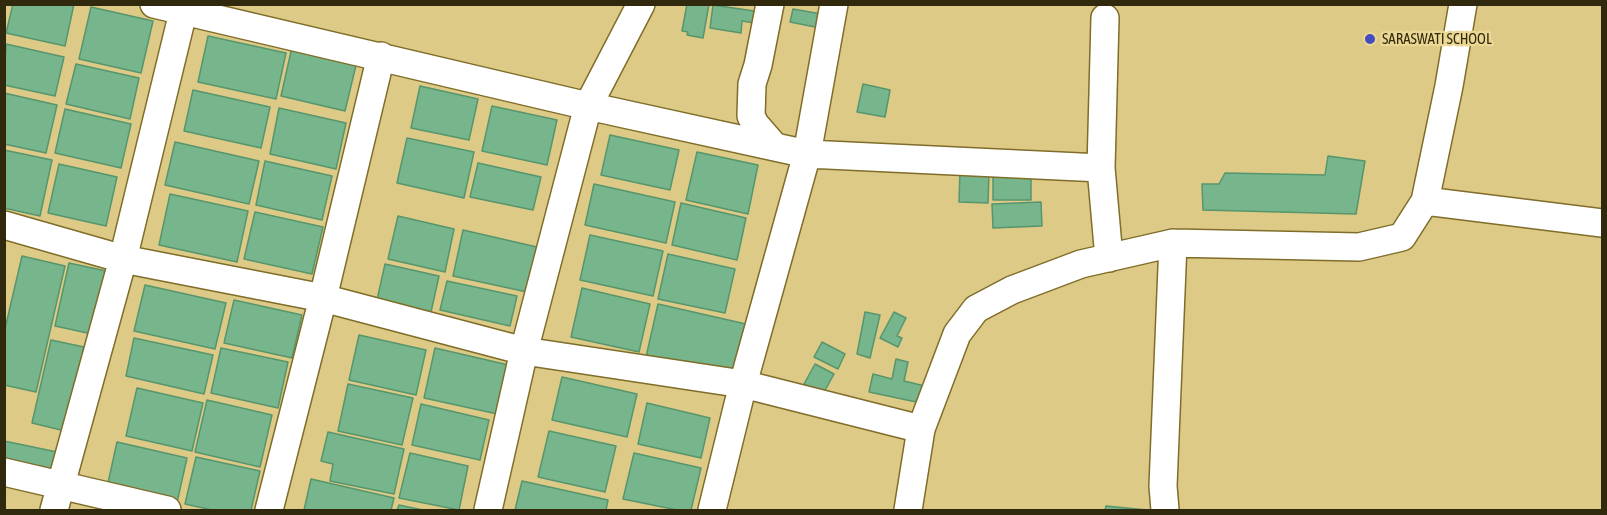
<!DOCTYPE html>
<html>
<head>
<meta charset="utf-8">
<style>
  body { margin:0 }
  #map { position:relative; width:1607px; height:515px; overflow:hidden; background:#ddca86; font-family:"Asap Condensed",sans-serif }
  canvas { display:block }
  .frame { position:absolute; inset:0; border:6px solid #30290d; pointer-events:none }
</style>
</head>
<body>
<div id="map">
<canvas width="1607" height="515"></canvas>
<div class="frame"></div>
</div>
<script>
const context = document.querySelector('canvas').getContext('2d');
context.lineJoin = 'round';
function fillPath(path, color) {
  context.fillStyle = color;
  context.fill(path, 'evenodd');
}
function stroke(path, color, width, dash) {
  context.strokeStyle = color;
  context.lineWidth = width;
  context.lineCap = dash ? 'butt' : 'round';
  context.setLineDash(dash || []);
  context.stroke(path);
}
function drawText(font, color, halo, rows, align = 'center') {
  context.font = font + ' "Asap Condensed",sans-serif';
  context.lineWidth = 5;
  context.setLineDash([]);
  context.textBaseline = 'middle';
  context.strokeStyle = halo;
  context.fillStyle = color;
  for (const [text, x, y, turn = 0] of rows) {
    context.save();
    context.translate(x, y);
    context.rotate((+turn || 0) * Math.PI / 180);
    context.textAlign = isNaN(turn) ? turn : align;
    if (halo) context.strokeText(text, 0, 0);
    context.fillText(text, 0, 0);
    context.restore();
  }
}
const building = new Path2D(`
  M13 4H74L65 46 6 33Z
  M687 4H709L703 38 687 35 688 32 682 31Z
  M713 5 761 12 760 24 742 21 741 33 710 28Z
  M91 7 153 21 141 73 79 59Z
  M793 9 838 17 835 31 790 22Z
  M208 36 286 53 276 99 198 82Z
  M6 44 64 57 55 96 4 85Z
  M292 47 357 61 345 111 281 96Z
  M76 64 139 78 130 119 66 104Z
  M863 84 890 90 885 117 857 112Z
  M420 86 478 99 469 140 411 128Z
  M193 90 270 107 261 148 184 131Z
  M4 93 57 105 46 153 4 144Z
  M492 106 557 120 547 165 482 151Z
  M279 108 346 123 336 169 270 154Z
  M65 109 131 124 121 168 55 153Z
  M610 135 679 150 670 190 601 175Z
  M407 138 474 152 464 198 397 183Z
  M175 142 259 161 249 204 165 185Z
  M4 150 52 160 40 216 4 208Z
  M697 152 758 165 748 214 686 200Z
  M1328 156 1365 161 1356 214 1203 210 1202 184H1219L1225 173 1325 175Z
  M265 161 332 176 322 220 256 205Z
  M478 163 541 177 533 210 470 197Z
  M59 164 117 177 106 226 48 213Z
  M960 171 989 172 988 203 959 202Z
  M993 173H1031V200H993Z
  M594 184 675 202 666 243 585 225Z
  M170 194 248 211 237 262 159 245Z
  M1041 202 1042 226 993 228 992 204Z
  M681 203 746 218 737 260 672 245Z
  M255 212 323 227 312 274 244 259Z
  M398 216 454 229 445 272 388 259Z
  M463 230 537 247 527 292 453 276Z
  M590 235 663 251 653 296 580 280Z
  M668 254 735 269 725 313 658 299Z
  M22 256 65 266 36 392 4 385V333Z
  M69 263 106 271 92 334 55 326Z
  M385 264 439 276 431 312 377 300Z
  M447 281 517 296 510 326 440 310Z
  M145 285 226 303 215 349 134 331Z
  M582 288 650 304 639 352 571 337Z
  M234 300 302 315 292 358 224 343Z
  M658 304 746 324 735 376 646 357Z
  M865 312 880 315 870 358 857 354Z
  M894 312 906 318 897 336 902 338 898 347 880 338Z
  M359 335 426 350 416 395 349 380Z
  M134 338 213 355 204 394 126 376Z
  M51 340 84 347 65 431 32 423Z
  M822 342 845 354 838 369 814 357Z
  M221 348 288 362 278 408 211 393Z
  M435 348 513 366 502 415 424 398Z
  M896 359 908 362 904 381 925 386 921 403 869 392 873 374 892 379Z
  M815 364 834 374 823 394 804 384Z
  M562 377 637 394 627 437 552 420Z
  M348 384 413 398 402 445 338 431Z
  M137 388 203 403 192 451 126 436Z
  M207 400 272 415 260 467 195 452Z
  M647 403 710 418 701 458 638 444Z
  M421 404 489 420 480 460 412 445Z
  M549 431 616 446 605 492 538 477Z
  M328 432 404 449 394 494 330 481 333 464 321 461Z
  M4 441 62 453 56 478 4 467Z
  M117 442 187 458 176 507 106 492Z
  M410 453 468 466 459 510 399 498Z
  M634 453 701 468 691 510H677L623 499Z
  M196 457 260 471 251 510H212L185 504Z
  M311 479 394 498 391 510H304Z
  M522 481 608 500 606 510H515Z
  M399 505 423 510H397Z
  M1106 506 1147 510H1105Z`);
const street = new Path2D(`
  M154 4 588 106 807 154 743 384 712 510
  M770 4 758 65 752 84 751 116 755 124 775 147
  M834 4 807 154 1101 168 1105 18
  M1101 168 1109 258
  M1425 201 1449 86 1463 4
  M4 225 123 259 323 298 524 351 743 384 921 429
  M4 472 167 510
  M54 510 123 259 185 4
  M269 510 323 298 381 56
  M488 510 524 351 588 106 641 4
  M908 510 921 429 957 334 976 309 1012 290 1081 264 1173 243 1359 247 1402 237 1425 201 1602 223
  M1165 510 1163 486 1173 243`);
const markers = [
  [1370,39,6,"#454cc1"]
];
const poiNames = [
  ["SARASWATI SCHOOL",1382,39]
];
fillPath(building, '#77b68c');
stroke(building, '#57956d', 1.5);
stroke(street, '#7f6d29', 30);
stroke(street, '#fff', 27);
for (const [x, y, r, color] of markers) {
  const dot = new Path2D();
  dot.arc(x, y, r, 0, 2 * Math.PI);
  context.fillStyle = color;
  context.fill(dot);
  stroke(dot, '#ead793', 2);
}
drawText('15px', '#30290d', '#ead793', poiNames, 'left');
</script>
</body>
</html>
